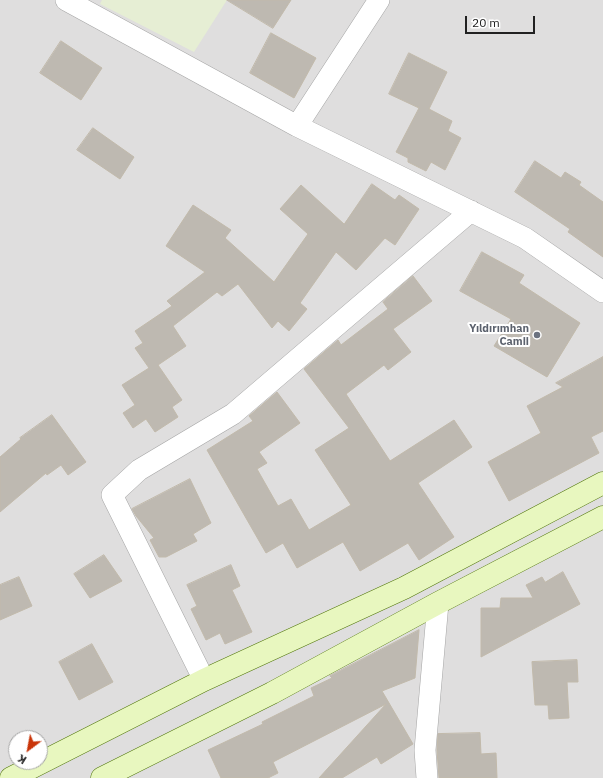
<!DOCTYPE html>
<html>
<head>
<meta charset="utf-8">
<style>
  body { margin:0 }
  #map { position:relative; width:603px; height:778px; overflow:hidden; background:#f1f0e8; font-family:"IBM Plex Sans",sans-serif }
  canvas { display:block }
  .north { position:absolute; left:8px; top:730px; width:40px; height:40px; box-sizing:border-box; background:#fff; border:1px solid #a6a6a6; border-radius:50%; rotate:212deg; font-size:11px; font-weight:700; line-height:16px; text-align:center; color:#212121 }
  .north::after { content:''; display:block; margin:auto; width:14px; height:18px; background:#c93509; clip-path:polygon(50% 0,100% 100%,50% 72%,0 100%) }
  .scale { position:absolute; left:465px; top:16px; width:70px; height:18px; box-sizing:border-box; border:2px solid #212121; border-top:0; padding-left:5px; font-size:12px; line-height:14px; white-space:nowrap; color:#212121; -webkit-text-stroke:3px #fff; paint-order:stroke }
</style>
</head>
<body>
<div id="map">
<canvas width="603" height="778"></canvas>
<div class="north">K</div>
<div class="scale">20 m</div>
</div>
<script>
const context = document.querySelector('canvas').getContext('2d');
context.lineJoin = 'round';
function fillPath(path, color) {
  context.fillStyle = color;
  context.fill(path, 'evenodd');
}
function stroke(path, color, width, dash) {
  context.strokeStyle = color;
  context.lineWidth = width;
  context.lineCap = dash ? 'butt' : 'round';
  context.setLineDash(dash || []);
  context.stroke(path);
}
function drawText(font, color, halo, rows, align = 'center') {
  context.font = font + ' "IBM Plex Sans",sans-serif';
  context.lineWidth = 4;
  context.setLineDash([]);
  context.textBaseline = 'middle';
  context.strokeStyle = halo;
  context.fillStyle = color;
  for (const [text, x, y, turn = 0] of rows) {
    context.save();
    context.translate(x, y);
    context.rotate((+turn || 0) * Math.PI / 180);
    context.textAlign = isNaN(turn) ? turn : align;
    if (halo) context.strokeText(text, 0, 0);
    context.fillText(text, 0, 0);
    context.restore();
  }
}
const residential = new Path2D(`
  M0 0H603V778H0ZM16 738H40V762H16Z`);
const farmland = new Path2D(`
  M102 0H227L194 52 100 4Z`);
const building = new Path2D(`
  M227 0H291L273 28Z
  M271 33 316 58 294 98 250 73Z
  M61 41 102 68 81 100 40 73Z
  M409 53 447 72 429 109 452 121 448 131 461 138 445 170 431 162 426 171 408 162V158L396 152 419 108 389 94Z
  M93 128 134 157 120 179 77 150Z
  M535 161 561 178 565 172 581 182 579 185 603 202V257L568 232 570 229 515 192Z
  M372 184 395 200 399 195 419 209 395 245 385 238 356 270 336 252 300 303 307 309 289 331 278 321 272 328 238 284 222 296 217 292 173 326 186 346 158 365 182 400 172 407 178 417 155 432 146 419 133 428 123 413 135 405 122 385 149 368 135 348 143 343 135 331 172 306 167 301 205 272 166 246 193 205 231 230 225 238 274 282 308 234 280 209 301 185 344 224Z
  M482 252 524 275 519 283 580 323 547 377 494 346 511 319 460 291Z
  M413 276 432 301 393 329 411 352 388 370 384 365 346 394 390 461 454 420 472 447 418 483 454 537 419 560 408 543 360 571 343 542 297 568 283 543 266 553 207 450 253 421 249 416 277 392 300 423 259 452 267 463 257 469 278 506 291 499 309 530 351 505 315 450 349 428 304 369 338 340 341 345 388 309 383 302Z
  M603 357V431L591 437 599 453 509 501 488 462 541 433 527 406 563 387 556 383Z
  M52 415 86 462 68 475 61 465 47 475 46 473 0 512V457L21 439 20 438Z
  M190 479 211 523 193 534 197 541 166 557H159L150 540 154 538 136 516 132 509Z
  M104 555 122 581 90 598 74 574Z
  M231 565 240 586 232 590 252 632 225 644 220 633 206 640 191 609 197 606 187 585Z
  M563 572 580 604 481 657V608H500L501 598H533L526 585 542 577 545 582Z
  M19 577 32 606 0 620V585Z
  M419 630 415 678 382 691 413 744 381 764 377 757 342 778H319L386 704 273 762 278 773 268 778H221L208 750 263 724 262 722 314 696 311 688 332 678 330 676Z
  M92 644 113 682 79 700 59 662Z
  M577 660 578 682H567L569 718 549 719 548 705H535L532 662Z
  M480 733 481 754 496 753 497 778H439L437 750 438 734Z`);
const street = new Path2D(`
  M66 0 297 126 525 238 603 292
  M297 126 379 0
  M204 680 112 495 139 470 233 414 471 211
  M427 778 425 750 438 603`);
const secondary = new Path2D(`
  M11 778 204 680 404 588 603 483
  M102 778 272 693 438 603 603 517`);
const markers = [
  [537,335,4,"#6b7280"]
];
const worshipNames = [
  ["Yıldırımhan",529,329],
  ["Camii",529,342]
];
fillPath(residential, '#dfdede');
fillPath(farmland, '#e6eed4');
fillPath(building, '#beb9b1');
stroke(building, '#c2baab', 1);
stroke(street, '#a5a5a5', 22);
stroke(secondary, '#51760a', 23);
stroke(street, '#fff', 21);
stroke(secondary, '#e8f7bf', 22);
for (const [x, y, r, color] of markers) {
  const dot = new Path2D();
  dot.arc(x, y, r, 0, 2 * Math.PI);
  context.fillStyle = color;
  context.fill(dot);
  stroke(dot, '#fff', 1.5);
}
drawText('bold 11px', '#5b616d', '#fff', worshipNames, 'right');
</script>
</body>
</html>
